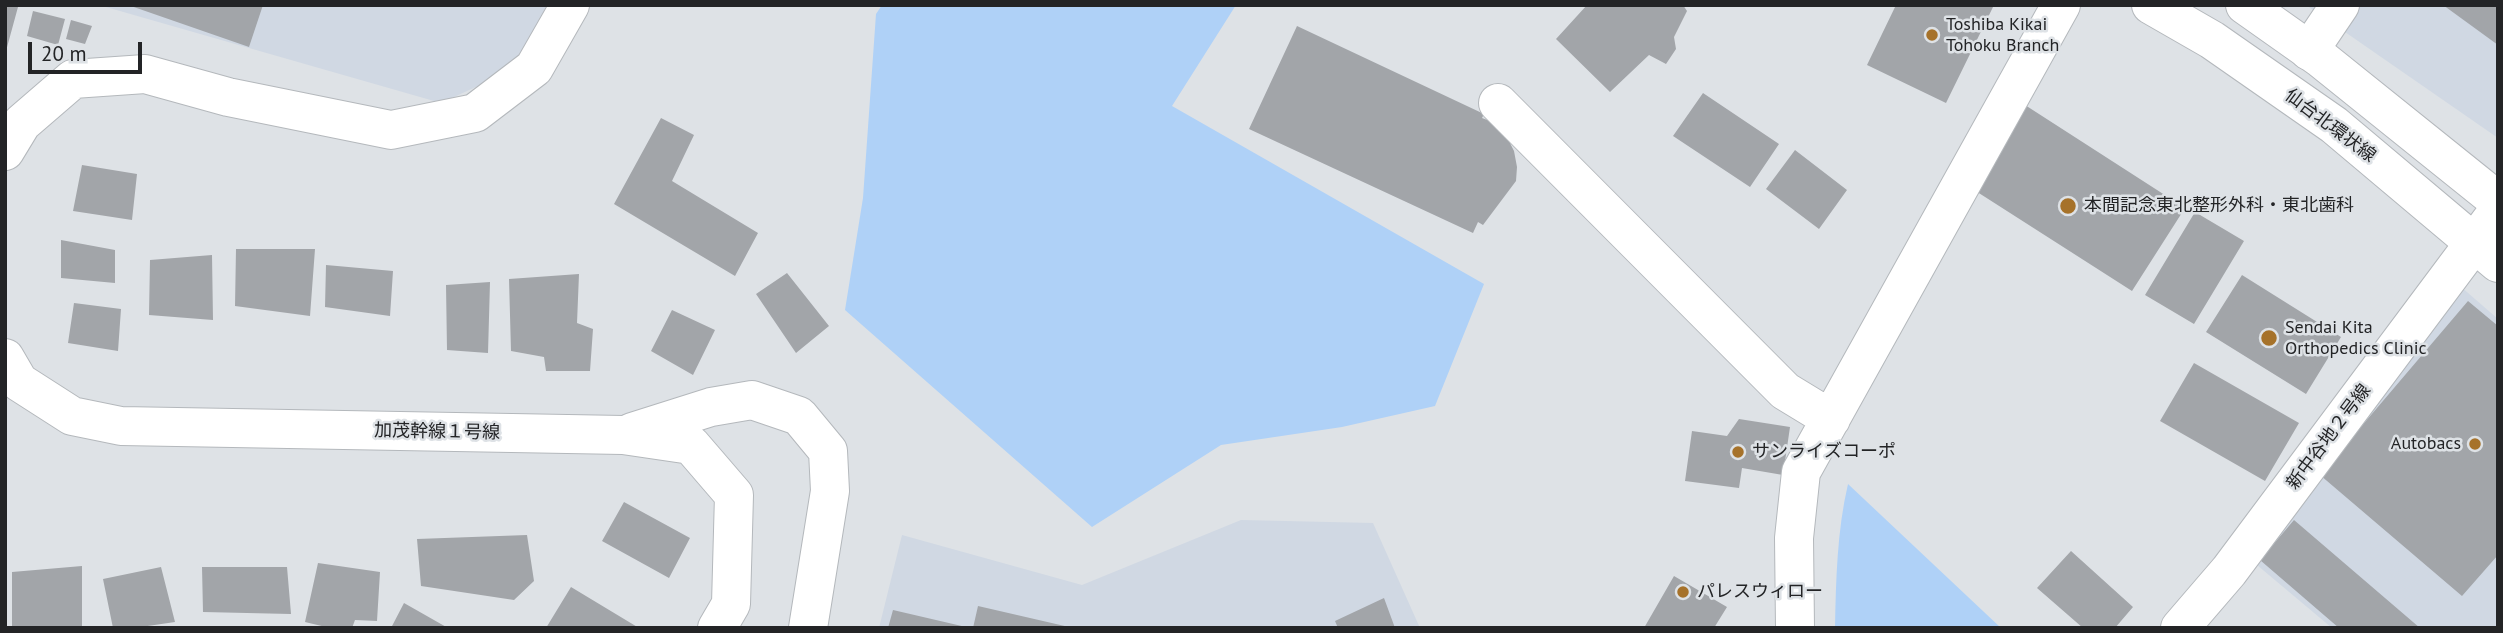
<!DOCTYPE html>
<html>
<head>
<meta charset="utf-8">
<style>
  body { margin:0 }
  #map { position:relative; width:2503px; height:633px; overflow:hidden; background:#dee2e6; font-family:"PT Sans",sans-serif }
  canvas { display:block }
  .frame { position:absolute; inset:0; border:7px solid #232426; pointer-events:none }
  .scale { position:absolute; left:28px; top:42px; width:114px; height:32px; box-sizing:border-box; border:4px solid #232426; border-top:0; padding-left:9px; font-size:21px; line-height:24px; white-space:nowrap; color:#232426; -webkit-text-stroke:5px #dee2e6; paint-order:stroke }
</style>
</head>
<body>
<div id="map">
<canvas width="2503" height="633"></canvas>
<div class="frame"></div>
<div class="scale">20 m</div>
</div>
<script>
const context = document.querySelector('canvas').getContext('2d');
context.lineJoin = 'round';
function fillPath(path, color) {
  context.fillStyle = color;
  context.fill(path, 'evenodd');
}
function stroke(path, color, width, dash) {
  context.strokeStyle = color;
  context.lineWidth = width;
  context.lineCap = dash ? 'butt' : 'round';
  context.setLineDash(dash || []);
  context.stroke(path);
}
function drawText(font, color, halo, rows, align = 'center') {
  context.font = font + ' "PT Sans","Noto Sans JP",sans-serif';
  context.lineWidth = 5;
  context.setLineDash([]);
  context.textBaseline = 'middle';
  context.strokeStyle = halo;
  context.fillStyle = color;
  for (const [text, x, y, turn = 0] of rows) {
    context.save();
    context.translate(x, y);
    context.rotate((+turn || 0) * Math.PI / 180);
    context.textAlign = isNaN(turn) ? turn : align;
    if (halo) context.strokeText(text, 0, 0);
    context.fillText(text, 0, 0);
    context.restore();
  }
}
const built = new Path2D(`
  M99 5H547L519 67 441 103Z
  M2306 5H2498V138Z
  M2460 286 2498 319V628H2332L2257 565Z
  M1241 520 1373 523 1420 628H879L902 535 1082 585Z`);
const green = new Path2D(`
  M882 5H1236L1172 106 1484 284 1435 406 1342 427 1221 445 1092 527 845 310 863 198 876 14Z
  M1848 484 2001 628H1835C1836 580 1837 531 1848 484Z`);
const building = new Path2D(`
  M5 5 18 7 6 51H5Z
  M128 5H263L249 47Z
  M1587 5H1683L1687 11 1674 37 1676 49 1666 64 1649 55 1610 92 1556 39Z
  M1896 5H1994L1946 103 1867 65Z
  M2443 5H2498V45Z
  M33 11 65 19 58 45 27 36Z
  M71 20 92 26 85 44 66 39Z
  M1297 26 1484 114 1482 118 1495 123 1507 137 1514 151 1517 167 1516 181 1483 225 1478 222 1473 233 1249 129Z
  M1703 93 1779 144 1750 187 1673 136Z
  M2025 105 2185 208 2132 291 1971 188Z
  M661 118 694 135 672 181 758 233 735 276 614 204Z
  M1795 150 1847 190 1819 229 1766 189Z
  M82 165 137 174 132 220 73 211Z
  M2195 212 2244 241 2194 324 2145 295Z
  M61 240 115 250V283L61 278Z
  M236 249H315L310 316 235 306Z
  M212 255 213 320 149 315 150 260Z
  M326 265 393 271 390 316 325 307Z
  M787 273 829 326 796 353 756 294Z
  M579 274 577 323 593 329 590 371H546L544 357 511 351 509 279Z
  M2242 275 2341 337 2306 394 2206 332Z
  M490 282 488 353 447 350 446 285Z
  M2468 301 2498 326V555L2462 596 2320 475Z
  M74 303 121 309 118 351 68 343Z
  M672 310 715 330 693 375 651 351Z
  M2194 363 2299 423 2265 481 2160 421Z
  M1739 419 1790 427 1783 475 1742 468 1739 488 1685 481 1692 431 1727 436Z
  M624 502 690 538 669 578 602 541Z
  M2294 520 2420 628H2339L2260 560Z
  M527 535 534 581 514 600 421 586 417 539Z
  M2071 551 2133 607 2115 628H2083L2037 588Z
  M318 563 380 572 377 621 355 620 352 628H330L305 622Z
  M82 566V627L12 628V572Z
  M161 567 175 622 134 628H113L103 579Z
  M202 567H287L291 614 203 612Z
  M1674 576 1727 607 1714 628H1644Z
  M571 587 639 628H546Z
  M1384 598 1395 628H1338L1335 621Z
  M404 603 448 628H391Z
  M978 606 1069 627V628H973Z
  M893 610 966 627V628H888Z`);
const minor = new Path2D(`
  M2309 51 2340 5
  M1498 103 1785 391 1831 419
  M5 151 22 123 73 79 145 74 228 97 391 130 475 113 534 68 570 5
  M5 358 19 382 72 416 121 426 623 435 691 445 734 495 731 604 717 628
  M632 432 711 407 752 400 799 416 828 451 830 491 808 628
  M1795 628 1794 538 1801 472 2061 5
  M2180 628 2229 571 2498 211`);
const major = new Path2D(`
  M2151 5 2212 40 2334 125 2498 263
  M2245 5 2320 58 2498 201`);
const markers = [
  [1932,35,7,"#a6722a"],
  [2068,206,9,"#a6722a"],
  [2269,338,9,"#a6722a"],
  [2475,444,7,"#a6722a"],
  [1738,452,7,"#a6722a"],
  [1683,592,7,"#a6722a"]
];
const poiNames = [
  ["Toshiba Kikai",1946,25],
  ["Tohoku Branch",1946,46],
  ["本間記念東北整形外科・東北歯科",2084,206],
  ["Sendai Kita",2285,328],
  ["Orthopedics Clinic",2285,349],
  ["Autobacs",2461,444,"right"],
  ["サンライズコーポ",1752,452],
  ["パレスウィロー",1697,592]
];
const streetNames = [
  ["仙台北環状線",2330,126,37],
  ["加茂幹線１号線",437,432,1],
  ["新中谷地２号線",2329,437,-53]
];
fillPath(built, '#d0d8e3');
fillPath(green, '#afd1f7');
fillPath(building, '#a2a5a9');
stroke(minor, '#b4b8bc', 40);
stroke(major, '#b4b8bc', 40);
stroke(minor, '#fff', 38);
stroke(major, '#fff', 38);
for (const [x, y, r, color] of markers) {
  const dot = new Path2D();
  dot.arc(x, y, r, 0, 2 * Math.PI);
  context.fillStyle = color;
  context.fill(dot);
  stroke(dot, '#dee2e6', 2.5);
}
drawText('18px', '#232426', '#dee2e6', poiNames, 'left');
drawText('18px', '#232426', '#dee2e6', streetNames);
</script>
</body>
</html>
